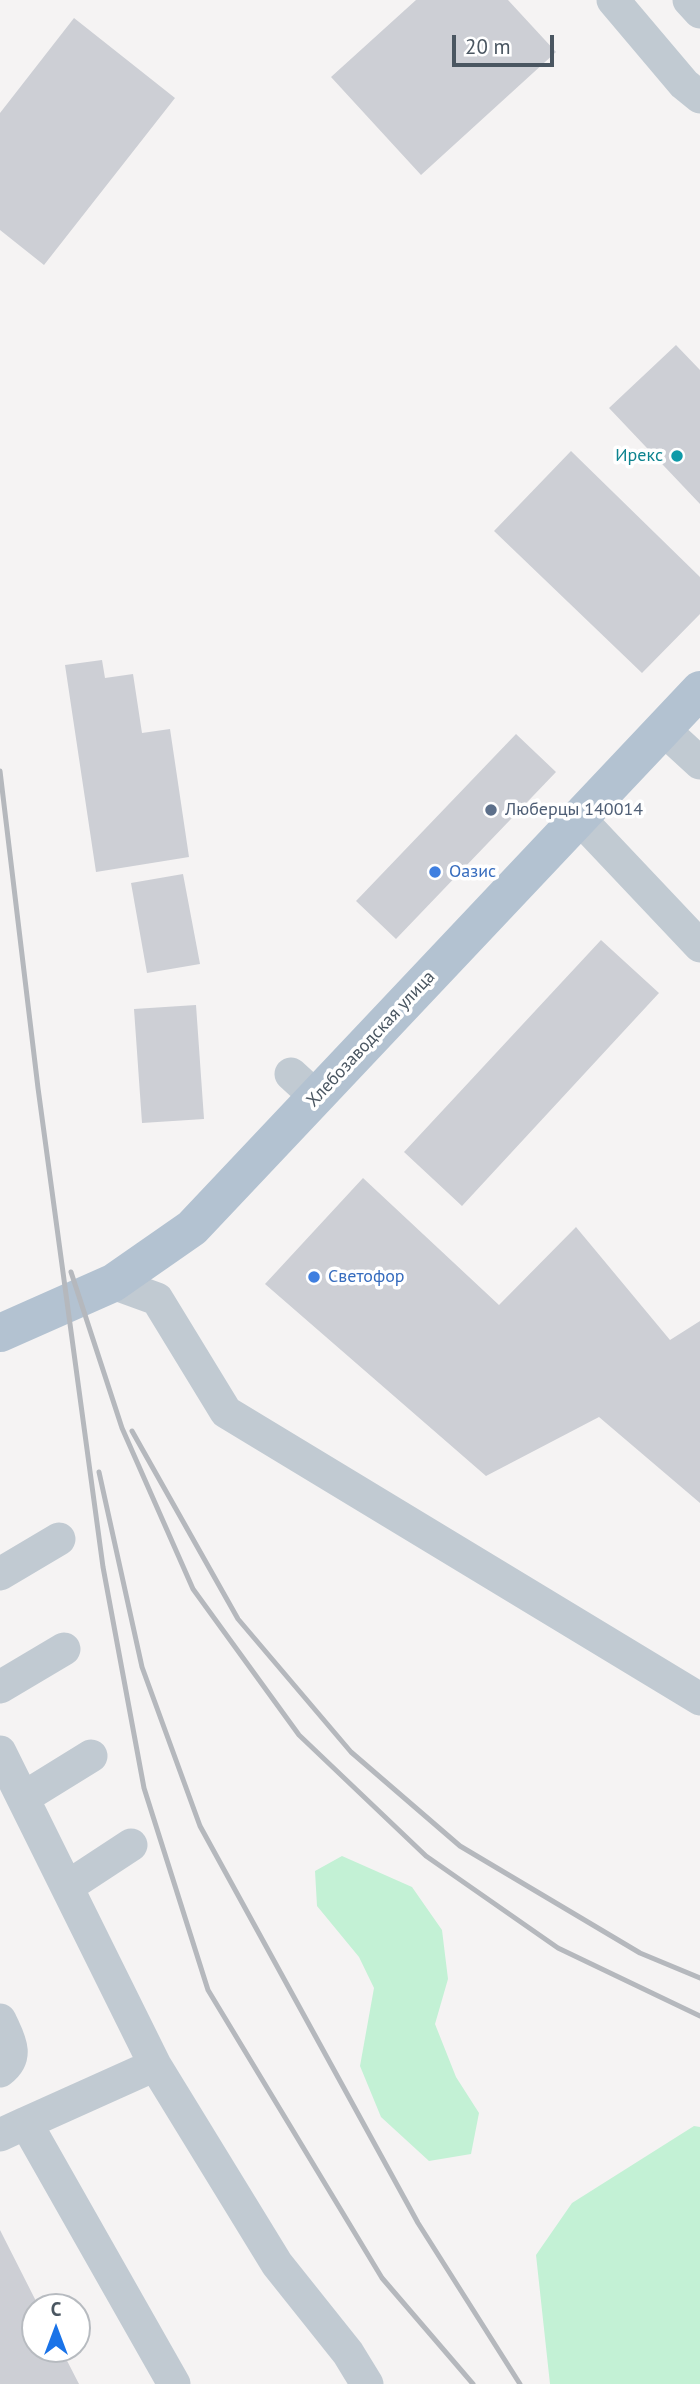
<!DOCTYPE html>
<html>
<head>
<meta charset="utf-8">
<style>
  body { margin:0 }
  #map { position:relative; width:700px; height:2384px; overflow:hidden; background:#f5f3f3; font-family:"PT Sans",sans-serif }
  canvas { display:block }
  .north { position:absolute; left:21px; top:2293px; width:70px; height:70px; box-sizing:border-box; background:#fff; border:2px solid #b7bbc0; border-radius:50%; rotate:0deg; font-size:19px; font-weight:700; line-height:28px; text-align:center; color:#4a5661 }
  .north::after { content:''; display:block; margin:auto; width:24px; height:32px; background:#1a73e8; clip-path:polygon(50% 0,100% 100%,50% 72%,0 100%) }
  .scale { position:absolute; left:452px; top:35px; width:102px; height:32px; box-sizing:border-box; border:4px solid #4a5661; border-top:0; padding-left:9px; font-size:21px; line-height:24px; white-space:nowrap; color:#4a5661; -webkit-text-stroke:5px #fff; paint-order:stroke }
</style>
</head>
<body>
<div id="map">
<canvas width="700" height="2384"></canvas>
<div class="north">С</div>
<div class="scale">20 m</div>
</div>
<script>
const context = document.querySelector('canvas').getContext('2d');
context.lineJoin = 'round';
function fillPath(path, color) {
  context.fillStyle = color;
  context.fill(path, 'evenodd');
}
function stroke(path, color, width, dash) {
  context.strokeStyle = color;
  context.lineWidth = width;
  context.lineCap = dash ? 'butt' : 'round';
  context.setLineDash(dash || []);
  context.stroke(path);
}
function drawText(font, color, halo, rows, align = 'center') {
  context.font = font + ' "PT Sans",sans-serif';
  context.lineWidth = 7;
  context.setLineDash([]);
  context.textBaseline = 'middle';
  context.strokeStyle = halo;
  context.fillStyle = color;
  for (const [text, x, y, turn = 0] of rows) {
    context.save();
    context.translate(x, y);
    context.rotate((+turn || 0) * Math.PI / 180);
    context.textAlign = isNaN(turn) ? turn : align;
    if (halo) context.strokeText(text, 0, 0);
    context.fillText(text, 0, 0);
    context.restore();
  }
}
const green = new Path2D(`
  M342 1856 412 1887 442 1930 448 1979 435 2024 456 2077 479 2113 471 2154 429 2161 381 2117 360 2066 374 1988 359 1957 317 1906 315 1871Z
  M694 2126 700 2127V2384H550L536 2255 572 2203Z`);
const building = new Path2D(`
  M416 0H508L556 52 421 175 331 77Z
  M74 18 175 98 44 265 0 230V113Z
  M676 345 700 370V504L609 408Z
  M571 451 700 577V614L642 673 494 531Z
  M102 660 105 678 133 674 142 733 170 729 189 857 96 872 65 665Z
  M516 734 556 772 396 939 356 901Z
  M183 874 200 964 147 973 131 883Z
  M601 940 659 993 462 1206 404 1152Z
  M196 1005 204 1119 142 1123 134 1009Z
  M363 1178 499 1305 576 1227 670 1340 700 1321V1503L599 1417 486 1476 265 1284Z
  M0 2230 39 2307H35V2349H61L79 2384H0Z`);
const minor = new Path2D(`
  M613 0 684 84 700 97
  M689 0 700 12
  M663 729 700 763
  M579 818 700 946
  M291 1074 316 1097
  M113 1283 157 1299 226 1412 700 1699
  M0 1574 59 1539
  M0 1687 64 1649
  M0 1752 155 2065
  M23 1798 91 1756
  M67 1887 131 1845
  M0 2020C9 2040 20 2056 0 2071
  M26 2123 155 2065 277 2264 348 2353 367 2384
  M0 2135 26 2123 174 2384`);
const major = new Path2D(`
  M0 1333 113 1283 192 1228 700 690`);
const rail = new Path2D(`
  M0 771 38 1088 103 1567 144 1788 208 1990 382 2278 473 2384
  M71 1272 122 1428 193 1589 299 1735 426 1856 558 1948 700 2016
  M132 1431 238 1619 351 1752 460 1846 640 1953 700 1978
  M99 1472 142 1667 200 1826 418 2223 520 2384`);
const markers = [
  [677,456,7,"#0f9aa8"],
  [491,810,7,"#5c6f8a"],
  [435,872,7,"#3f7fe0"],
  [314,1277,7,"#3f7fe0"]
];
const cultureNames = [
  ["Ирекс",663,456]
];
const serviceNames = [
  ["Люберцы 140014",505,810]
];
const shopNames = [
  ["Оазис",449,872],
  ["Светофор",328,1277]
];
const streetNames = [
  ["Хлебозаводская улица",371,1039,-47]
];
fillPath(green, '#c3f1d5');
fillPath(building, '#cdcfd5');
stroke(minor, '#c1cad2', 33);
stroke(major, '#b3c2d1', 38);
stroke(rail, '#b5b8bd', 5);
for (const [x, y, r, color] of markers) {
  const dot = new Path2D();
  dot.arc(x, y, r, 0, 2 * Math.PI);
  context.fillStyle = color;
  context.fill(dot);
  stroke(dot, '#fff', 2.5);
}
drawText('18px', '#0d838f', '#fff', cultureNames, 'right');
drawText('18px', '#4e5e75', '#fff', serviceNames, 'left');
drawText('18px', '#366cbe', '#fff', shopNames, 'left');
drawText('18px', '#4a5661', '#fff', streetNames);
</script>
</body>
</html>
